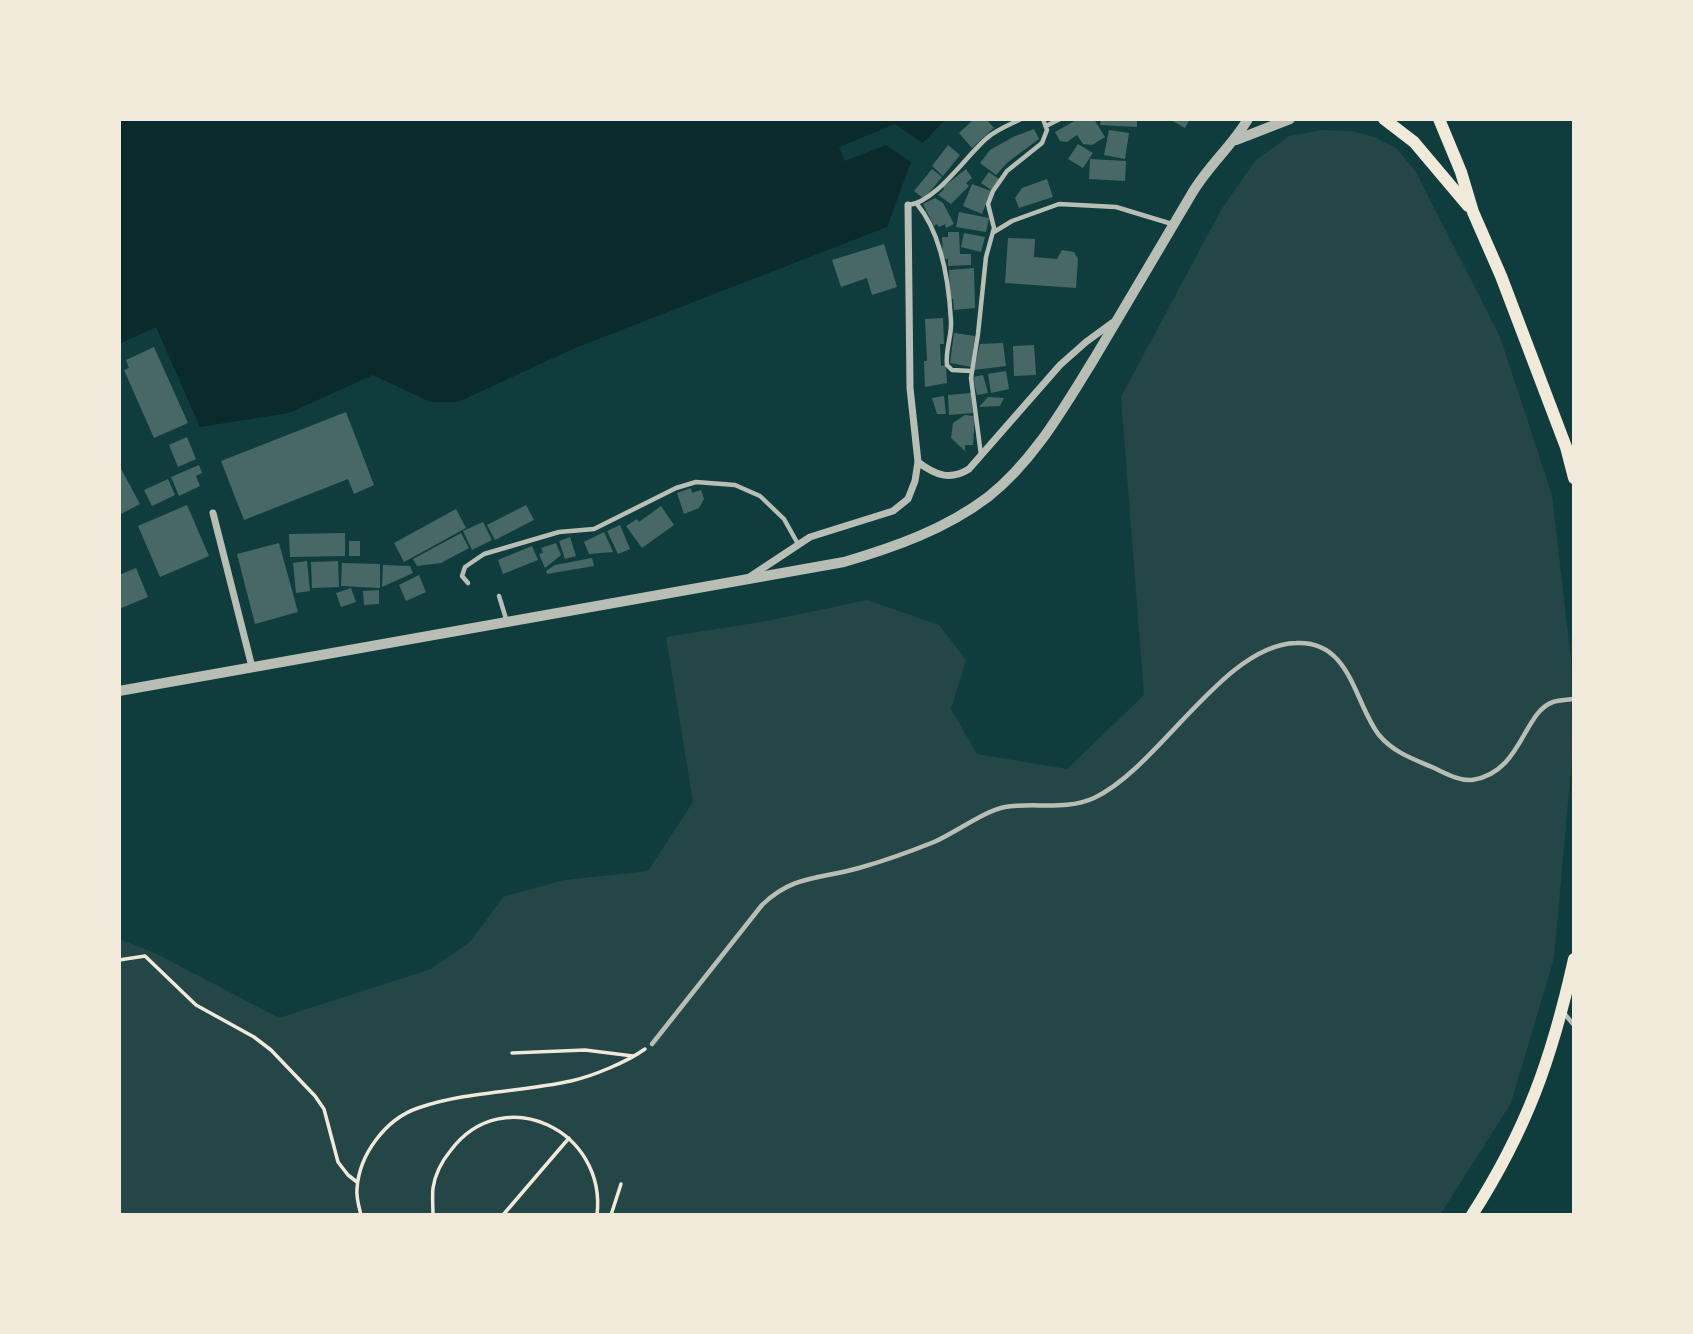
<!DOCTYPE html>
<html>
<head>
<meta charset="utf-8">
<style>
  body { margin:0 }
  #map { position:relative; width:1693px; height:1334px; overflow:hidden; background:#0f3d3e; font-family:"Exo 2",sans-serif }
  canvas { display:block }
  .frame { position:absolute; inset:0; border:121px solid #f1e9da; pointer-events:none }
</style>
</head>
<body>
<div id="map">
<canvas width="1693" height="1334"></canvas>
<div class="frame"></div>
</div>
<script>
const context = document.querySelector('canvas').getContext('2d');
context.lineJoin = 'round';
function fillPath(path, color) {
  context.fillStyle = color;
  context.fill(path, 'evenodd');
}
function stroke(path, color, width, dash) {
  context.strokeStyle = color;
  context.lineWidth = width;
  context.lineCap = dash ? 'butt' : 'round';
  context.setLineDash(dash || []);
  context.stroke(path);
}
const green = new Path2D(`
  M1322 130 1351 131 1375 137 1396 148 1416 172 1500 337 1552 495 1571 660 1572 758 1554 958 1511 1103 1440 1215H119V939L155 953 279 1018 431 969 471 941 503 897 564 880 648 871 693 802 666 637 767 621 867 600 939 625 966 660 951 709 977 754 1067 769 1144 695 1121 397 1221 210 1255 161 1289 136Z`);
const water = new Path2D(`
  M119 119H946L923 143 895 124 839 147 845 161 886 145 911 162 887 227 575 348 458 402H430L373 375 289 413 200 427 156 327 119 344Z`);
const building = new Path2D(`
  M974 119H986L994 128 972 148 959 133Z
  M1078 119H1094L1105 137 1092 145 1083 144 1077 135 1067 142 1060 141 1055 132Z
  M1101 119H1137V127L1100 125Z
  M1169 119H1190L1185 128Z
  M1034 129 1039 139 1008 162 996 175 980 163 990 150 1013 137Z
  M1109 130 1129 133 1125 159 1104 155Z
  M1078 144 1093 153 1083 168 1068 159Z
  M948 145 960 155 943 176 932 166Z
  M1090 159 1126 161 1125 181 1089 179Z
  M932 169 942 177 924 199 914 191Z
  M966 169 972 178 966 183 969 186 951 204 938 195 944 189 943 187Z
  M989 172 999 179 991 190 981 183Z
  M1047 179 1053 197 1019 208 1015 198 1022 188Z
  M972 184 991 191 982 214 963 206Z
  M935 198 943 203 954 224 946 228 945 224 939 227 937 224 934 226 923 204Z
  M959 212 989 218 986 232 956 227Z
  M948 232H959L960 254H971V265L948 266V259H943L942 237H948Z
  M964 233 985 237 981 252 961 247Z
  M1008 238 1035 239 1034 257 1057 259 1062 250 1074 252 1078 259 1076 288 1005 283Z
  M884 244 897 287 872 295 867 278 841 287 832 260Z
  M974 268 975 308 954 310 953 299H950L949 270Z
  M943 318 944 344H940L941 366 946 365 947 383 925 387 924 361H927L925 319Z
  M954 333 975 336 971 367 950 363Z
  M1003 343 1006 366 974 370 980 344Z
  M1034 345 1036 375 1014 376 1013 346Z
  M154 347 188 423 154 438 124 370 129 368 126 360Z
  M1006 371 1009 389 991 393 988 374Z
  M983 375 988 393 977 395 973 377Z
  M971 393 973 413 949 415 948 395Z
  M944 396 946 414H937L932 398Z
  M988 397 1004 398 1000 406 979 407Z
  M346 412 374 485 354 494 348 479 244 520 221 461Z
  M965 415 975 416 973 445H965V451L951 438 953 423Z
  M187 437 196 459 178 467 169 445Z
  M119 465 140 504 119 515Z
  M199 465 202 473 196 476 200 486 179 496 171 477Z
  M168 479 175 495 152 506 144 490Z
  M691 488 692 493 701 490 704 499 699 508 684 514 677 493Z
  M187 505 209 556 160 577 138 526Z
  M526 505 534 520 495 540 487 525Z
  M661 506 674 525 642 548 626 526 637 519 639 522Z
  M456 509 466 528 404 562 394 543Z
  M483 522 492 540 472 550 463 531Z
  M620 525 630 549 618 554 607 531Z
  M604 532 613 552 589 554 584 542Z
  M345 533V556L290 557 289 534Z
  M461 533 469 548 441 563 417 566 413 559Z
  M570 537 576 556 565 559 559 541Z
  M349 541H360V556H349Z
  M279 543 298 612 255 624 237 554Z
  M556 543 561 555 545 568 539 554 543 553 541 548Z
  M532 546 538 560 503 574 498 560Z
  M592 558 594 566 547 574 546 571 555 565Z
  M307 561 310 591 296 593 293 563Z
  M338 561 339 587 312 588 311 562Z
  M342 563 380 564V588L341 586Z
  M383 565 410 566 413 573 382 587Z
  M136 568 148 597 119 609V575Z
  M419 575 426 592 406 601 399 585Z
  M351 588 356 602 341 607 336 593Z
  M379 590V604L364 605 363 591Z`);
const path = new Path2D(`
  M119 960 145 956 196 1005 254 1037 271 1050 315 1096 324 1109 338 1162 348 1175 357 1182
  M512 1053 585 1050 633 1056
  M361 1215C359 1207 356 1197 357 1189 359 1154 386 1119 418 1108 467 1091 521 1092 571 1081 593 1076 627 1062 645 1049
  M433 1215C433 1206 432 1197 433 1188 435 1174 442 1161 451 1150 503 1081 607 1130 597 1215
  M503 1215 569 1138
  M611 1215 621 1184`);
const service = new Path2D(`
  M1046 126 1060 119
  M917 204C942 234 949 284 951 321 952 336 945 350 947 365L952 370 971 371
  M908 205C935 203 965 157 987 138 996 130 1009 125 1021 119
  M994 232 1012 221 1059 204 1116 207 1172 224
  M981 455 971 378 978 334 986 257 994 228 988 204 993 191 1007 171 1042 143 1047 130 1043 119
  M468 583 462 576 465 567 484 554 559 532 594 529 676 488 696 482 735 485 760 496 784 519 798 544
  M499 596 507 622
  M1563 1012 1574 1025
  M652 1044 762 905C793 875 820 879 859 868 884 861 909 852 934 842 953 834 986 810 1005 807 1034 802 1065 811 1094 798 1160 767 1223 645 1296 643 1351 640 1354 703 1379 735 1393 752 1413 759 1432 767 1445 773 1458 781 1472 780 1522 773 1523 712 1553 702 1559 700 1567 700 1574 699`);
const minor = new Path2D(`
  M918 462C935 475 950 481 969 469L1060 365 1086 342 1112 323
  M213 513 252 667
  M748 578 810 537 893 511 908 499 915 481 918 462 910 388 908 205`);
const tertiary = new Path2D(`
  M1236 140 1290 119
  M119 691 844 562C895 547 946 529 988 497 1034 461 1064 407 1094 359 1127 304 1159 249 1191 195 1207 167 1232 146 1248 119`);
const primary = new Path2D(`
  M1384 119 1414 142 1468 206
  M1439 119 1461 172 1473 212 1501 276 1566 447 1574 478
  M1472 1215C1527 1129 1552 1058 1574 959`);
fillPath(green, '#244646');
fillPath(water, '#0a2a2b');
fillPath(building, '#486865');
stroke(path, '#f1e9da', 3.5);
stroke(service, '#b8beb3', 4.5);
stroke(minor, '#b8beb3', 7);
stroke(tertiary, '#b8beb3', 10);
stroke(primary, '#f1e9da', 12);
</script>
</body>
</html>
